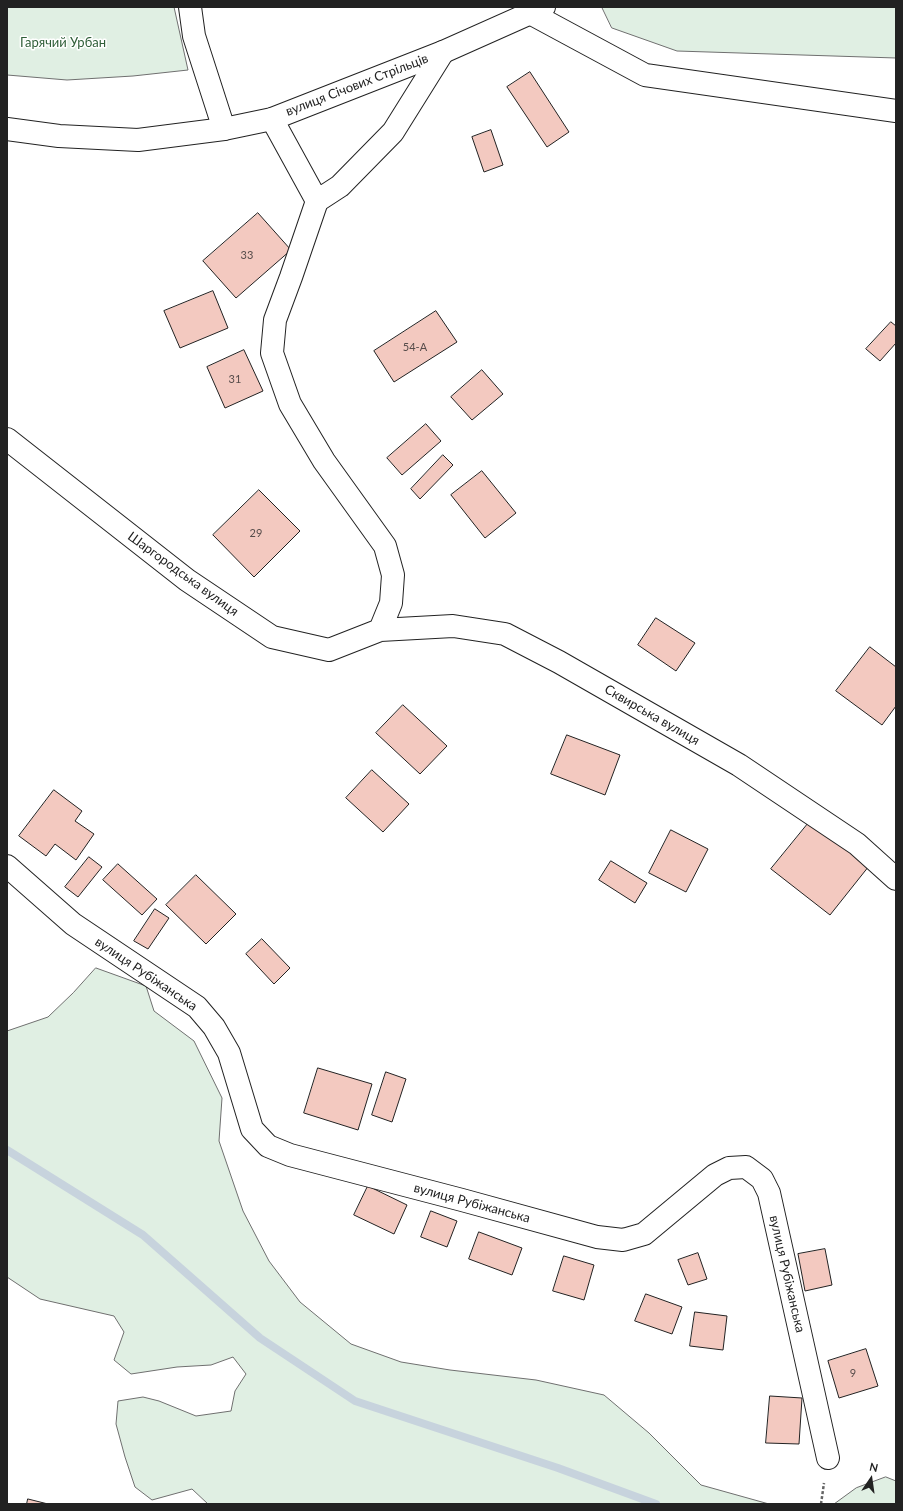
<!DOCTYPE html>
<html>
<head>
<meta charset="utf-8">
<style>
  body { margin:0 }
  #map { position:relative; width:903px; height:1511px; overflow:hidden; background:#fff; font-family:Lato,sans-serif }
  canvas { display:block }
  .frame { position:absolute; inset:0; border:8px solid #222; pointer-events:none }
  .north { position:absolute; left:851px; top:1459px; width:40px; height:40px; -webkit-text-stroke:3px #fff; paint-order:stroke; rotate:13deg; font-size:11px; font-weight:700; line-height:16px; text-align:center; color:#222 }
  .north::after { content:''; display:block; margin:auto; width:14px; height:18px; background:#222; clip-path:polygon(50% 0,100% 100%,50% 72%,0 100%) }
</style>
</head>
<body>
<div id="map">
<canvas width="903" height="1511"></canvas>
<div class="frame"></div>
<div class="north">N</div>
</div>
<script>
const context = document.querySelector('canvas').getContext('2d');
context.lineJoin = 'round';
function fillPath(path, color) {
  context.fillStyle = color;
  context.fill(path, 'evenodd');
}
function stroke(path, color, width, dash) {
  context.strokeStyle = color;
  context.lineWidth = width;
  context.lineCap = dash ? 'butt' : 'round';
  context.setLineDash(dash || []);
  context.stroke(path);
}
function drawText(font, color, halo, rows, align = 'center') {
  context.font = font + ' Lato,sans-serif';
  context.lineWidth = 3;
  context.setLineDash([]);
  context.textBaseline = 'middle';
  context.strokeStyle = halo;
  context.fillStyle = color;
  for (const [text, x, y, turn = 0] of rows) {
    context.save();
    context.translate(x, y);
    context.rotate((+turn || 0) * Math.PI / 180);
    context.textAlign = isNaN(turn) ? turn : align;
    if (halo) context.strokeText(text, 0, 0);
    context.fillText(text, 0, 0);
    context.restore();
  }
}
const green = new Path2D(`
  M7 7H174L188 70 133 76 67 80 7 75Z
  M602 7H896V58L677 51 612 28Z
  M96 968 146 986 154 1011 194 1041 222 1098 219 1141 243 1211 269 1261 300 1302 351 1344 401 1362 450 1370 536 1380 604 1395 649 1433 701 1485 769 1504H208L192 1489 152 1500 135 1487 125 1457 116 1424 118 1401 143 1397 159 1401 196 1416 231 1411 235 1391 246 1374 233 1357 211 1365 177 1367 131 1374 114 1360 124 1332 114 1316 40 1299 7 1277V1031L48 1017 73 993Z
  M886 1477 896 1481V1504H834L856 1488Z`);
const stream = new Path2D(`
  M7 1150 143 1235 260 1338 355 1401 558 1468 656 1504`);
const building = new Path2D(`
  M530 72 569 132 547 147 507 87Z
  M491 130 503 165 484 172 472 137Z
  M258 213 291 250 236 298 203 261Z
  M213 291 228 328 180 348 164 311Z
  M436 311 457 342 394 382 374 351Z
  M891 322 896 326V343L880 361 866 349Z
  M244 350 263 391 225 408 207 367Z
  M482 370 503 394 472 420 451 397Z
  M426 424 441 441 402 475 387 458Z
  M443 455 453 465 420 499 411 489Z
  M482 471 516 513 485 538 451 495Z
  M259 490 300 531 254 577 213 535Z
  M656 618 695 643 676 671 638 645Z
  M870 647 896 667V706L882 725 836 691Z
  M403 705 447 746 420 774 376 733Z
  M567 735 620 755 605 795 551 774Z
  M372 770 409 804 383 832 346 798Z
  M54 790 82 811 75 821 94 834 76 860 55 844 46 856 19 836Z
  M811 820 869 866 830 915 771 869Z
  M671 830 708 849 686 892 649 873Z
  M89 857 102 867 78 897 65 887Z
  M611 861 647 883 635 903 599 880Z
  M118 864 157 899 142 915 103 880Z
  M196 875 236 914 206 944 166 905Z
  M155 909 169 918 148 949 134 941Z
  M262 939 290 968 274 984 246 954Z
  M318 1068 372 1084 358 1130 304 1113Z
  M386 1072 406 1079 392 1122 372 1115Z
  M368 1186 407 1205 394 1234 354 1215Z
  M431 1211 457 1221 447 1247 421 1237Z
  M479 1232 522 1248 512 1275 469 1259Z
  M825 1249 832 1285 805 1291 798 1254Z
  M698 1253 707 1279 688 1285 678 1260Z
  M564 1256 594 1265 584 1300 553 1291Z
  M646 1294 682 1307 672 1334 635 1321Z
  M695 1312 727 1316 723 1350 690 1346Z
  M866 1349 878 1386 839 1398 828 1361Z
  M770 1396 802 1398 799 1444 766 1443Z
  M28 1499 48 1504H27Z`);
const path = new Path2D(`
  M821 1504 824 1483`);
const minor = new Path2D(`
  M190 7 194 36 224 129
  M530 13 645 75 896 111
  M272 119 317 201 291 277 275 320 272 353 290 404 324 461 385 546 393 575 391 603 380 630
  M317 201 340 186 393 132 443 52
  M7 439 187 580 272 637 329 650 380 630 453 626 505 634 559 662 739 765 857 844 896 879
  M7 866 73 924 197 1007 214 1027 229 1053 252 1129 268 1146 290 1155 462 1200 597 1237 623 1240 644 1234 715 1175 729 1168 746 1167 762 1179 769 1193 828 1458`);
const major = new Path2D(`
  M7 129 59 136 138 140 224 129 272 119 443 52 544 7`);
const numberNames = [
  ["33",247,255],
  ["54-А",415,347],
  ["31",235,379],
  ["29",256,533],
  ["9",853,1373]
];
const parkNames = [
  ["Гарячий Урбан",63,43]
];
const streetNames = [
  ["вулиця Січових Стрільців",357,85,-21],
  ["Шаргородська вулиця",183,574,36],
  ["Сквирська вулиця",652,715,30],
  ["вулиця Рубіжанська",146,974,34],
  ["вулиця Рубіжанська",472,1203,15],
  ["вулиця Рубіжанська",787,1274,77]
];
fillPath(green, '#e0efe3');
stroke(green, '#6f6f6f', 1);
stroke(stream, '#c7d3dd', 8);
fillPath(building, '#f3c9c0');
stroke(building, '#222', 1);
stroke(minor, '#222', 24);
stroke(major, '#222', 24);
stroke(path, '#646464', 2.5, [3, 2]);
stroke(minor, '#fff', 22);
stroke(major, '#fff', 22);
drawText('11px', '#564c4a', null, numberNames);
drawText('13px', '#2f5e38', '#fff', parkNames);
drawText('13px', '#222', '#fff', streetNames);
</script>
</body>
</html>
